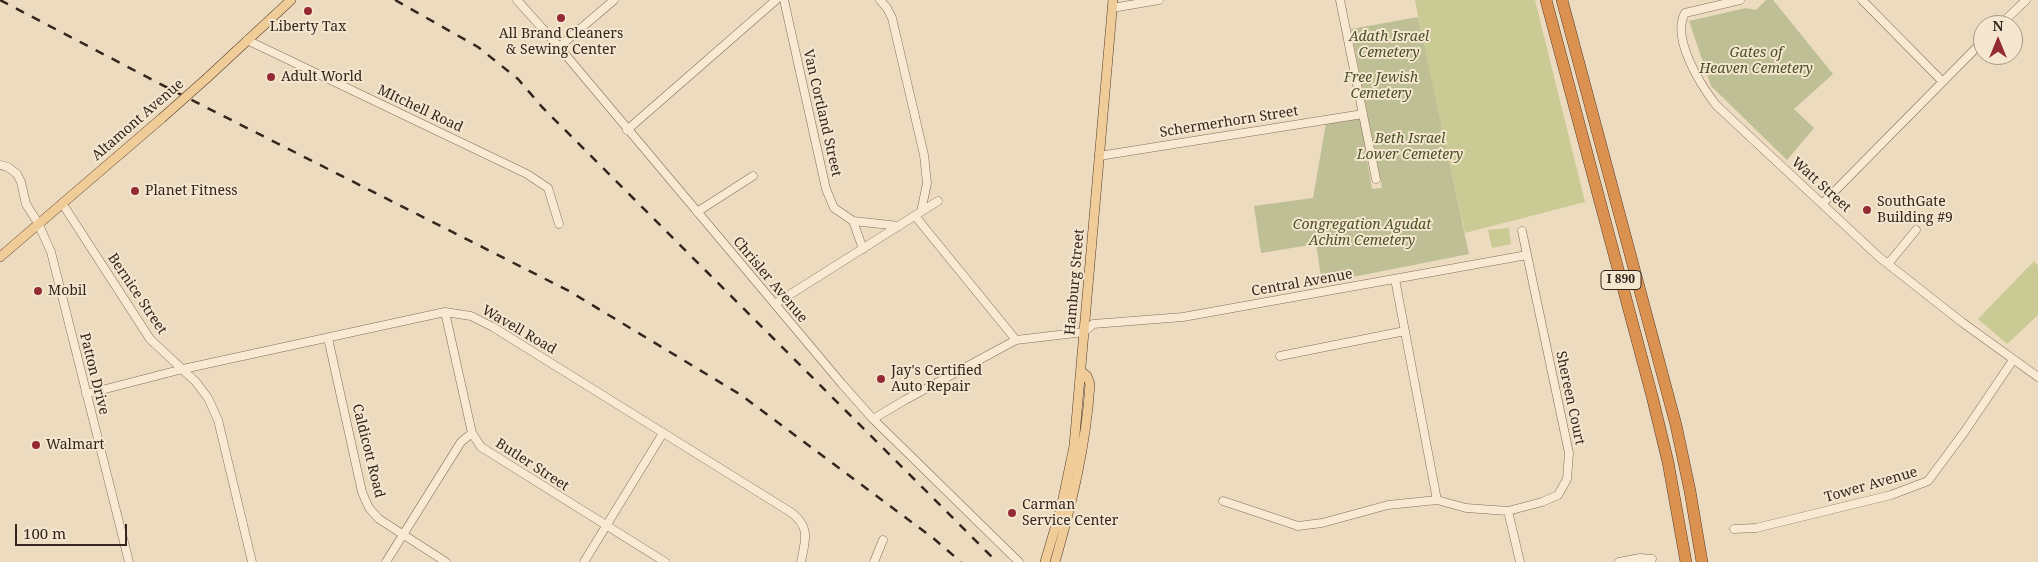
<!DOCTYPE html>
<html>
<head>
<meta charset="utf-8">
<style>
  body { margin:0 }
  #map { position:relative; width:2038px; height:562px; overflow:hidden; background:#eddbc0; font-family:"Noto Serif",serif }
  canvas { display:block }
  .north { position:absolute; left:1973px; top:15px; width:50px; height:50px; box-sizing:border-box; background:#f4e6cf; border:1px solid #a89988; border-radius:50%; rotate:0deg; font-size:14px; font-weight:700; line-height:20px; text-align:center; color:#35261d }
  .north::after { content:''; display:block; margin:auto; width:18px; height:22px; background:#932a34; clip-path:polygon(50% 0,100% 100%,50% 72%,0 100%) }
  .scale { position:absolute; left:15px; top:524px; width:112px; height:22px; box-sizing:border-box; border:2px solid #35261d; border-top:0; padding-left:6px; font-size:15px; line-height:18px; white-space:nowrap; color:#35261d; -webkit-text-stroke:4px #f4e6cf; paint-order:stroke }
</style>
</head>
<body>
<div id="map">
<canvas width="2038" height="562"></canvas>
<div class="north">N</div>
<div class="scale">100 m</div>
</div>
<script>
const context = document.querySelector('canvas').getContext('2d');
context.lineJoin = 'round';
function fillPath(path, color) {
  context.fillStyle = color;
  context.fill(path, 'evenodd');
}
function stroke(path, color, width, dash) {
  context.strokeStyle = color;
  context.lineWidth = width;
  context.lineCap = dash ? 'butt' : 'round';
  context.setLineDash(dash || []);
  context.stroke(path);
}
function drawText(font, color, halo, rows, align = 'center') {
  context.font = font + ' "Noto Serif",serif';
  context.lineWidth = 4;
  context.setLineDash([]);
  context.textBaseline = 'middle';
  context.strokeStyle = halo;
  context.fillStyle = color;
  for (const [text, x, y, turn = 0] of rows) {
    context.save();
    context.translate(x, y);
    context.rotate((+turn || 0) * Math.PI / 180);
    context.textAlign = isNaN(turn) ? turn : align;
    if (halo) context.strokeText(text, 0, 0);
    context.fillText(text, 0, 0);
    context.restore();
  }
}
const green = new Path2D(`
  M1415 0H1535L1585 202 1465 233 1427 62Z
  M1509 228 1511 244 1492 248 1488 230Z
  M2034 261 2038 266V315L2007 344 1978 319Z`);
const cemetery = new Path2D(`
  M1766 0H1773L1833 74 1794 109 1814 128 1787 160 1711 86 1689 21 1746 8 1756 10Z
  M1418 17 1469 254 1322 283 1316 244 1261 253 1254 206 1313 198 1326 123 1360 118 1372 189 1382 188 1351 29Z`);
const minor = new Path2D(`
  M517 0 559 47 842 384 873 419 1019 562
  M784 0 826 189 834 208 853 221 899 226
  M880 0 887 8 892 18 924 155 927 183 921 212
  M1340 0 1376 179
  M1740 0 1685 13C1671 38 1700 84 1716 105L1879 257 1963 323 2038 377
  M1862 0 1942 81
  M1112 8 1159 0
  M2000 25 2026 0
  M247 40 527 174 548 188 559 224
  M559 47 614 0
  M627 130 776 0
  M1099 156 1363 114
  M0 165 8 167 17 174 21 182 26 204 38 223 51 252 129 562
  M62 203 150 339 196 382 208 398 218 420 252 562
  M1822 204 1983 41
  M697 212 753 176
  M915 216 1016 340
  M853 221 863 249
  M1888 264 1916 230
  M1395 279 1437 500
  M775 304 938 201
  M445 312 472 433 481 447 665 562
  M328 338 362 492 369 508 379 519 446 562
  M1280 356 1405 331
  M86 394 183 369 445 312 471 316 493 327 792 513C811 528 805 541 801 562
  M873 419 905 400 1016 340 1084 332 1093 324 1183 317 1527 255
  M1223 501 1298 526 1322 523 1388 505 1437 500 1466 508 1508 511 1542 502 1558 495 1567 479 1569 453 1522 231
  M1508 511 1520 562
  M1734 529 1756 528 1891 495 1928 481 1965 431 2013 360
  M386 562 461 442 472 433
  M584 562 663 433
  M874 562 883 540
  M1619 562 1640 558 1652 559`);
const major = new Path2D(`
  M207 78 291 0
  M0 257 162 118
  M1045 562 1061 508 1074 446 1113 0
  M1055 562C1072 503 1086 446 1090 384L1087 376 1082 372`);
const highway = new Path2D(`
  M1546 0 1652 396 1668 462 1686 562
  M1562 0 1676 425 1690 491 1702 562`);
const rail = new Path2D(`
  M0 0 168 88 569 291 741 395 933 538 961 562
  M395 0 478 47 518 79 542 107 997 562`);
const majorBridge = new Path2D(`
  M162 118 207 78`);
const markers = [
  [308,11,5,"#932a34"],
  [561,18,5,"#932a34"],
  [271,77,5,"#932a34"],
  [135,191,5,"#932a34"],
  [1867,210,5,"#932a34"],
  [38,291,5,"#932a34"],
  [881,379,5,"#932a34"],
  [36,445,5,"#932a34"],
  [1012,513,5,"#932a34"]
];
const shields = [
  [1621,280,40]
];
const shieldNames = [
  ["I 890",1621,280]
];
const poiNames = [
  ["Liberty Tax",308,27,"center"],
  ["All Brand Cleaners",561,34,"center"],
  ["& Sewing Center",561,50,"center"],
  ["Adult World",281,77],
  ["Planet Fitness",145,191],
  ["SouthGate",1877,202],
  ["Building #9",1877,218],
  ["Mobil",48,291],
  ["Jay's Certified",891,371],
  ["Auto Repair",891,387],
  ["Walmart",46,445],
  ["Carman",1022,505],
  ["Service Center",1022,521]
];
const parkNames = [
  ["Adath Israel",1389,37],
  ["Cemetery",1389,53],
  ["Gates of",1756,53],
  ["Heaven Cemetery",1756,69],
  ["Free Jewish",1381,78],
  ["Cemetery",1381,94],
  ["Beth Israel",1410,139],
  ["Lower Cemetery",1410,155],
  ["Congregation Agudat",1362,225],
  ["Achim Cemetery",1362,241]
];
const streetNames = [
  ["MItchell Road",420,109,25],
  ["Van Cortland Street",822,113,77],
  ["Altamont Avenue",138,120,-41],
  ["Schermerhorn Street",1229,122,-9],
  ["Watt Street",1821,185,42],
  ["Chrisler Avenue",770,280,50],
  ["Hamburg Street",1075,282,-85],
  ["Central Avenue",1302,283,-10],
  ["Bernice Street",137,294,56],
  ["Wavell Road",519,330,30],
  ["Patton Drive",94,374,76],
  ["Shereen Court",1570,398,78],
  ["Caldicott Road",368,451,76],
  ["Butler Street",532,465,33],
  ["Tower Avenue",1871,485,-16]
];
fillPath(green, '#c9ca94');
fillPath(cemetery, '#bebf94');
stroke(minor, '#856c58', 9);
stroke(major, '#533b2d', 10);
stroke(highway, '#533b2d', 12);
stroke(minor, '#f8e9d3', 8);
stroke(major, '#f0cd98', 9);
stroke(highway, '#db9251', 11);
stroke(rail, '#35261d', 2.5, [9, 9]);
stroke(majorBridge, '#533b2d', 10, []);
stroke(majorBridge, '#f0cd98', 9);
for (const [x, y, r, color] of markers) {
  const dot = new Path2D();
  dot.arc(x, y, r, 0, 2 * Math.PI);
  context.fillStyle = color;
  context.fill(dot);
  stroke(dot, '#f4e6cf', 2);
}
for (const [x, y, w] of shields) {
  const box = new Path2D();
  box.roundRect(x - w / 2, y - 9.5, w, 19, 4);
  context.fillStyle = '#f4e6cf';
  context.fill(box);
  stroke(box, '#35261d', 1);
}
drawText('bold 12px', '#35261d', null, shieldNames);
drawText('14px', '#35261d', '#f4e6cf', poiNames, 'left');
drawText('italic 14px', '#4a5124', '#f4e6cf', parkNames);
drawText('14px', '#35261d', '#f4e6cf', streetNames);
</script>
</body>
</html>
